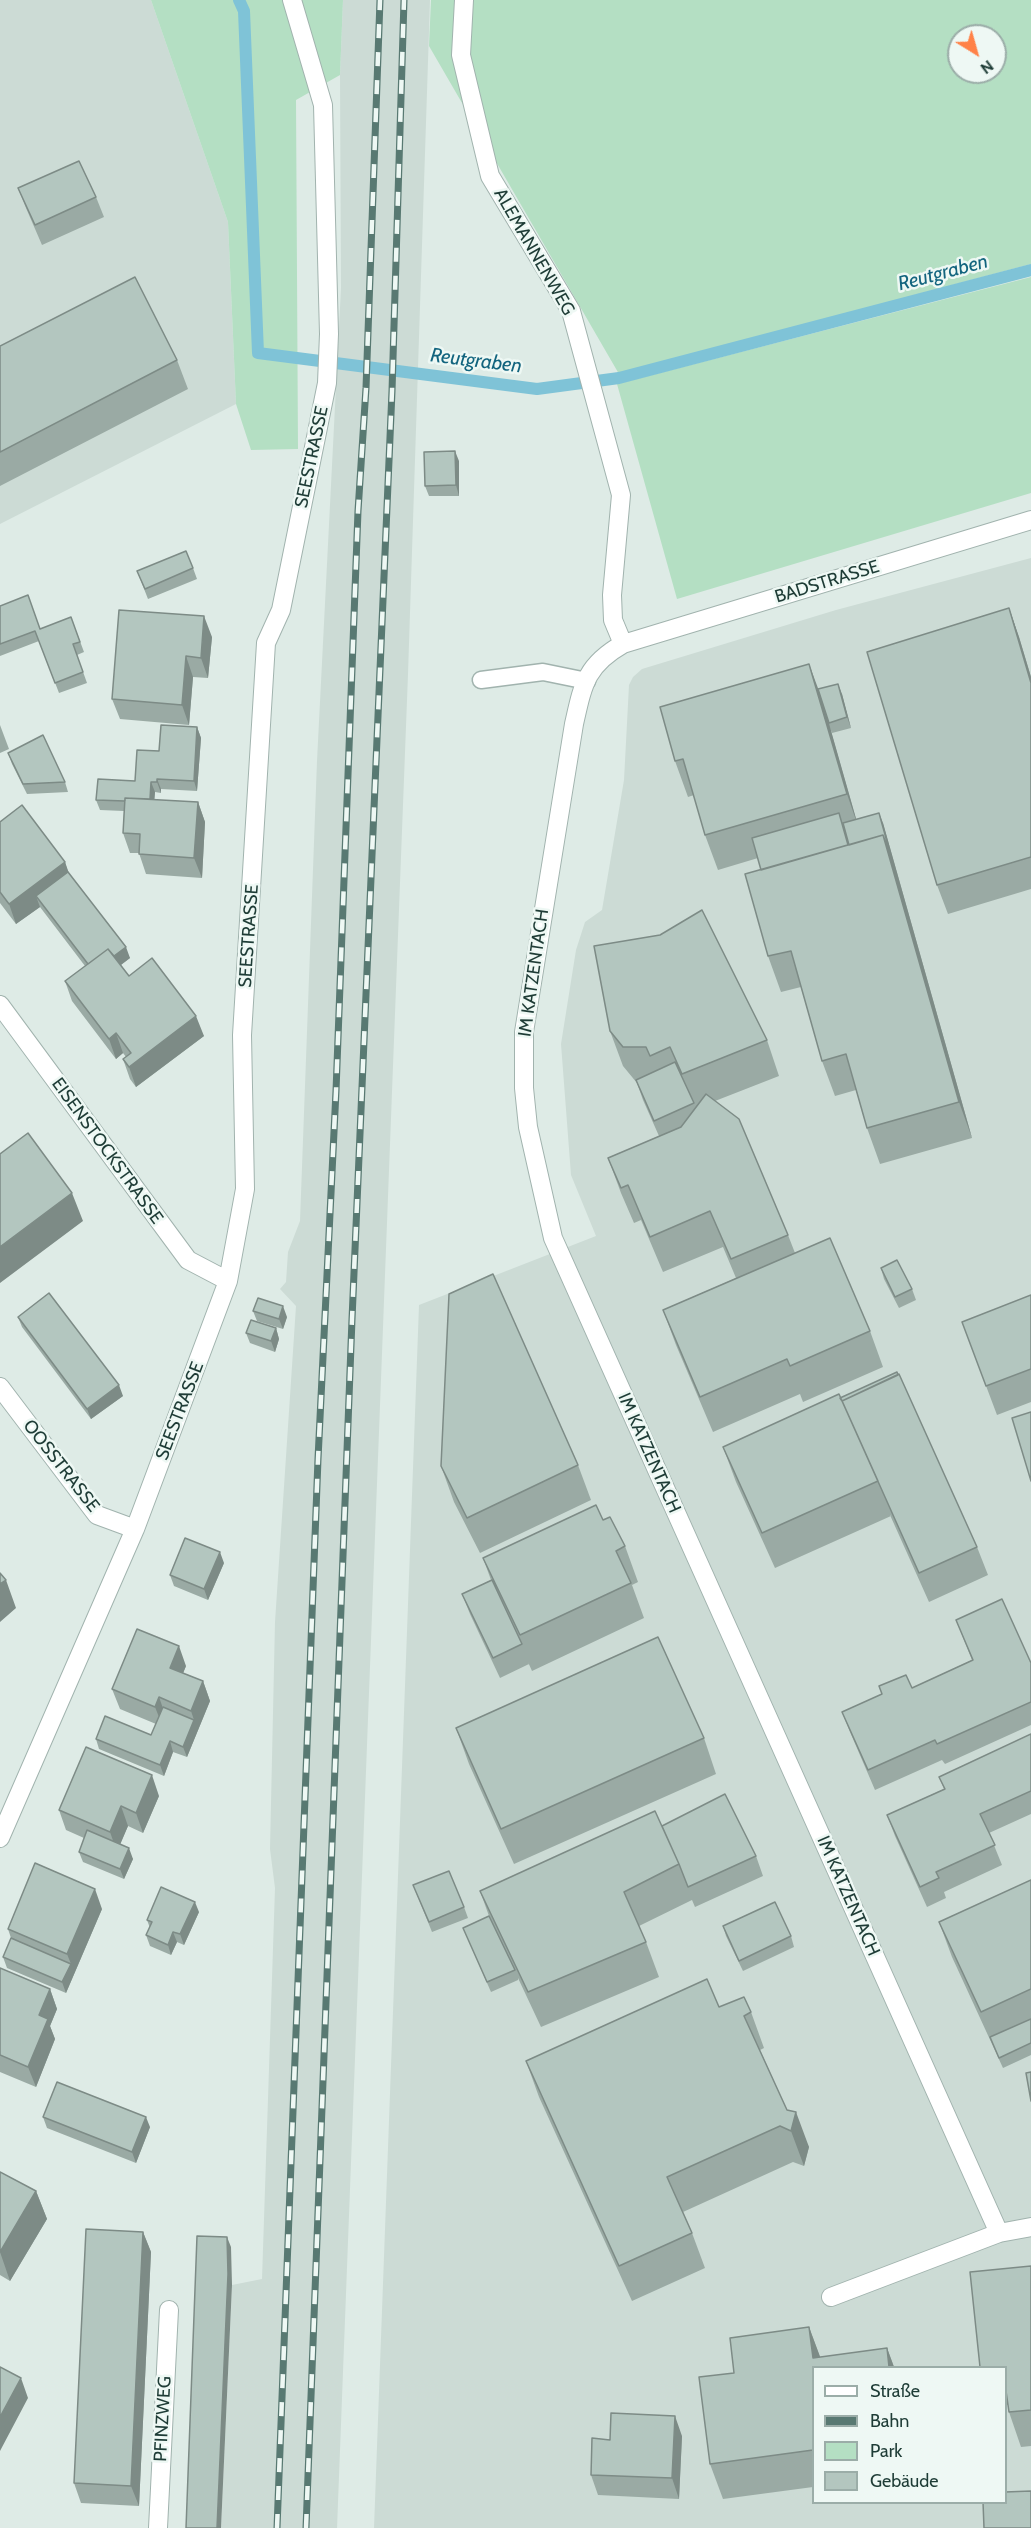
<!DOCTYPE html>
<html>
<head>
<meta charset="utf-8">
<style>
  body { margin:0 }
  #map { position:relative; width:1031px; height:2528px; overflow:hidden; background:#deebe6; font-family:Cabin,sans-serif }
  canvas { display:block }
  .legend { position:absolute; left:812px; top:2366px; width:195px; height:138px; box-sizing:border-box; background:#eef8f4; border:2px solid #9bada8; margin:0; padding:8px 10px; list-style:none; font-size:18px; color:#1e3c36 }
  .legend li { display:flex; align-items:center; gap:12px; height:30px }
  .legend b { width:30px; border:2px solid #9bada8 }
  .north { position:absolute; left:947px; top:24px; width:60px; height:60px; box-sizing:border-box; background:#eef8f4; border:2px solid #9bada8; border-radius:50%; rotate:143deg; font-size:16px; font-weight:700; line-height:24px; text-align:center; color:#1e3c36 }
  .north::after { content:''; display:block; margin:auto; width:21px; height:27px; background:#ff8248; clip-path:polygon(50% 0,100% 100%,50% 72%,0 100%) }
</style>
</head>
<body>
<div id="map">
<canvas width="1031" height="2528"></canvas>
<ul class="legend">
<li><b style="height:8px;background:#fff"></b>Straße</li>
<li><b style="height:8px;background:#587972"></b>Bahn</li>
<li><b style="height:16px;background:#b4dfc3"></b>Park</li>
<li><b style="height:16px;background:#b3c6bf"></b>Gebäude</li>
</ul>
<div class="north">N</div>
</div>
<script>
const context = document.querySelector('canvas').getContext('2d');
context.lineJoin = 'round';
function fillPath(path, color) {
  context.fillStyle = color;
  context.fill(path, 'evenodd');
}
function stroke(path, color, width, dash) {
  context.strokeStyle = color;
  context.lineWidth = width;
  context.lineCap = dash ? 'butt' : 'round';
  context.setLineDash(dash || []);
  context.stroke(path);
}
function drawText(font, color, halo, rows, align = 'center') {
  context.font = font + ' Cabin,sans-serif';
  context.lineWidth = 5;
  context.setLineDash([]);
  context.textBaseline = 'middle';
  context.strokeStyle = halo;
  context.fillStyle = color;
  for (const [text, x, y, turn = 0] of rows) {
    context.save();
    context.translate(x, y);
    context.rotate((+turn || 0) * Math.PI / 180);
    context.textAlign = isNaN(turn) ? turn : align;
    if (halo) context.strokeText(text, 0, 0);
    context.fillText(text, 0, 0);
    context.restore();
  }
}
const built = new Path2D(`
  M0 0H151L228 222 236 404 0 524Z
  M343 0H430L408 674 337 2528H221L232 2285 262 2279 275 1888 270 1849 275 1622 296 1306 280 1289 286 1282 288 1252 300 1221 317 761 341 288 340 75Z
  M1031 558V2528H374L419 1305 596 1236 571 1175 561 1044 576 950 585 922 602 910 624 780 629 685 633 677 642 669 836 610ZM814 2368H1006V2502H814Z`);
const green = new Path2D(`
  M151 0H343L340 75 296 100 298 449 251 450 236 404 228 222Z
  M431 0H1031V264L619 374 429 46ZM959 36H995V72H959Z
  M1031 277V493L677 599 617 384Z`);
const stream = new Path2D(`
  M239 0 244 11 258 353 537 389 619 378 1031 270`);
const service = new Path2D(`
  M481 680 543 672 587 681`);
const minor = new Path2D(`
  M464 0 461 55 490 176 571 311 621 495 612 595 613 620 623 644
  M0 1005 188 1260 228 1281
  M0 1387 97 1515 135 1529
  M0 1838 135 1529 228 1281 245 1189 242 1035 266 643 281 610 327 383 329 334 323 105 292 0
  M999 2233 553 1238 528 1127 524 1088V1032L574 724C583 684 586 665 623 644L1031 520
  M831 2297 999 2233 1031 2227
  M158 2528 169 2310`);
const rail = new Path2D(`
  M277 2528 318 1459 336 1091 358 511 366 388 380 0
  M306 2528 352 1319 392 391 404 0`);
const wall = new Path2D(`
  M18 188 96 197 104 217 42 245 26 208Z
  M0 346 177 360 188 389 0 486Z
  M459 461V496H429L425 486Z
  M193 568 197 579 148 599 137 571Z
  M0 606 40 629 71 617 84 652 77 655 87 683 59 693 39 641 0 656Z
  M1009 608 1019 637 1031 677V889L948 914 937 885Z
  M212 637 208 678 193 677 189 725 120 719 112 699Z
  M818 689 842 694 851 728 832 733 830 728 856 819 883 823 972 1138 880 1164 867 1128 856 1090 835 1096 822 1061 801 987 781 992 768 956 761 870 758 858 718 870 705 835 694 795 688 797 675 761Z
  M0 725 9 749 0 753Z
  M197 727 201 738 197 791 161 789V793L155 792 154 800 198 802 205 822 202 878 146 874 139 853H130L123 833 124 811 100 810 96 800 135 781 159 751Z
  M8 753 65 782 68 792 27 794 12 764Z
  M0 822 65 862 68 872 130 958 121 965 129 976 204 1036 136 1087 130 1079 123 1059 126 1057 123 1053 116 1059 72 1001 65 981 85 966 40 907 16 924 0 903Z
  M610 1031 767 1040 779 1076 715 1101 788 1235 795 1253 870 1331 883 1367 803 1402 800 1394 713 1432 676 1345 663 1310 736 1278 723 1247 663 1272 641 1220 634 1223 621 1193 608 1158 659 1136 643 1100 637 1083 623 1066Z
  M881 1268 912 1289 916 1300 899 1308 884 1279Z
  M1031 1295V1402L997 1415 962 1322Z
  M253 1311 287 1317 283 1329 257 1321Z
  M18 1317 123 1396 91 1419 22 1327Z
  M276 1328 279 1339 275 1352 250 1343 246 1333Z
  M840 1398 977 1547 988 1575 929 1602 890 1515 891 1516 775 1568 736 1482 723 1447Z
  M578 1465 591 1500 480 1553 454 1502 441 1466Z
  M625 1546 638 1582 632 1585 644 1618 532 1671 528 1662 529 1664 500 1678 470 1614 462 1594 491 1580 483 1558Z
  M224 1563 208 1600 174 1586 170 1575Z
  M956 1620 1031 1663V1725L945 1764 942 1760 875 1790 850 1732 842 1712 882 1694 879 1686 912 1688 972 1660Z
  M186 1666 183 1673 203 1681 210 1701 187 1757 173 1752 164 1776 99 1749 96 1739 151 1735 156 1724 120 1709 112 1689Z
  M456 1728 704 1738 716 1774 514 1864 469 1764Z
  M1031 1734V1814L989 1833 1002 1865 944 1892 946 1898 927 1907 895 1836 887 1815 944 1789 939 1777Z
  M159 1796 143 1833 128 1826 120 1844 133 1859 124 1879 83 1862 79 1852 84 1838 66 1830 59 1810Z
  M662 1826 756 1856 763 1876 695 1907 692 1900 639 1926 646 1942 659 1977 541 2027 518 1978V1980L491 1992 463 1928 489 1916 480 1891Z
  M1031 1880V2055L1003 2068 952 1957 939 1922Z
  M413 1885 464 1907 468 1918 432 1932Z
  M102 1909 66 1993 7 1968 3 1957 11 1938 8 1929Z
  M199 1912 184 1945 177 1942 171 1955 150 1946 146 1935 150 1928 147 1920Z
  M723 1926 791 1936 794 1947 743 1971 726 1936Z
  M0 1968 50 1989 57 2009 50 2026 55 2039 36 2087 0 2072Z
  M719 2007 751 2012 764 2048 760 2050 787 2110 809 2147 804 2166 793 2162 683 2212 692 2233 705 2268 632 2301 539 2097 526 2061Z
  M43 2117 150 2127 136 2163 47 2128Z
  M0 2172 36 2191 47 2219 10 2281 0 2275Z
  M143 2232 151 2252 139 2506 81 2503 74 2483Z
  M1031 2266V2446L1021 2447 1009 2412 1008 2405H1005V2367Z
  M809 2327 820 2357 887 2348 894 2367H813V2487L723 2499 710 2464 734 2373Z
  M682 2436 679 2499 598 2495 591 2475 610 2440Z`);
const shadedWall = new Path2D(`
  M455 451 459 461V496L456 485Z
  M1009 608 1019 637 1031 677V683Z
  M204 616 212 637 208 678 201 658Z
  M186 656 193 677 189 725 182 705Z
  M809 664 822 699 859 829 847 794Z
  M838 684 842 694 851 728 847 717Z
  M197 727 201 738 197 791 194 781Z
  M157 779 161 789V793L157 782Z
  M151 782 155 792 153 819 149 809Z
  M198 802 205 822 202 878 194 858Z
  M879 813 883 823 972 1138 959 1102 883 835Z
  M65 862 72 882 36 896 40 907 16 924 9 904Z
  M126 947 130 958 98 982 94 972Z
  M196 1016 204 1036 136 1087 129 1067Z
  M116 1033 123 1053 116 1059 109 1039Z
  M72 1193 83 1221 0 1283V1247Z
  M283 1306 287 1317 283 1329 279 1319Z
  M276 1328 279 1339 275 1352 271 1341Z
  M119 1385 123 1396 91 1419 87 1409Z
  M220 1552 224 1563 208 1600 204 1589Z
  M6 1580 16 1608 0 1622V1584Z
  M179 1646 186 1666 177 1688 170 1668Z
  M203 1681 210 1701 187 1757 183 1747 194 1720 191 1711Z
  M159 1697 166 1717 163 1727 155 1707Z
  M170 1741 173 1752 164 1776 160 1765Z
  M152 1775 159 1796 143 1833 136 1813Z
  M121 1806 128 1826 117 1852 110 1832Z
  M129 1848 133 1859 124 1879 120 1869Z
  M95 1889 102 1909 66 1993 62 1982 71 1964 67 1954Z
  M195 1902 199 1912 184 1945 180 1934Z
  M173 1932 177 1942 171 1955 168 1945Z
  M50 1989 57 2009 50 2026 55 2039 36 2087 28 2067 39 2015Z
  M796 2112 809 2147 804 2166 791 2131Z
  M146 2117 150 2127 136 2163 132 2152Z
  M36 2191 47 2219 10 2281 0 2252Z
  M143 2232 151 2252 139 2506 131 2486Z
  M227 2237 231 2247 232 2285 221 2528H217Z
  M809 2327 822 2362 813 2358Z
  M887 2348 894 2367H889Z
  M21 2378 28 2398 0 2451V2417Z
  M675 2416 682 2436 679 2499 672 2478Z`);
const building = new Path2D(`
  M79 161 96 197 35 225 18 188Z
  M135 277 177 360 0 452V346Z
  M455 451 456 485 425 486 424 452Z
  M186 551 193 568 145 589 137 571Z
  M28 595 40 629 71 617 80 642 73 644 83 672 55 683 35 631 0 644V606Z
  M1009 608 1031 683V857L937 885 867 652Z
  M119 610 204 616 201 658 186 656 182 705 112 699Z
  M809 664 847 794 705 835 683 759 675 761 660 707Z
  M838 684 847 717 829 723 818 689Z
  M161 725 197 727 194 781 157 779V782H151L150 799 125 798V801L96 800 98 779 135 781 137 750 159 751Z
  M43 735 65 782 23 784 8 753Z
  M125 798 198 802 194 858 139 854 140 834 123 833Z
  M22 805 65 862 9 904 0 892V822Z
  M839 813 848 845 761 870 752 838Z
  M879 813 892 860 883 835 849 845 843 823Z
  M883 835 959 1102 867 1128 846 1054 822 1061 791 951 768 956 745 874Z
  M68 872 126 947 114 956 108 949 88 964 36 896Z
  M702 910 767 1040 682 1074 670 1047 650 1056 646 1047H623L610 1031 594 946 660 935Z
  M108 949 129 976 152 958 196 1016 129 1067 123 1059 131 1053 116 1033 109 1039 65 981Z
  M675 1062 694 1103 654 1121 636 1080Z
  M706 1094 739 1119 788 1235 731 1259 710 1211 650 1237 628 1185 621 1188 608 1158 681 1127Z
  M28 1133 72 1193 0 1247V1154Z
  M830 1238 870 1331 790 1366 787 1359 700 1397 663 1310Z
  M897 1260 912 1289 895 1297 881 1268Z
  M493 1274 578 1465 467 1518 441 1466 449 1294Z
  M49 1293 119 1385 87 1409 18 1317Z
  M1031 1295V1369L986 1386 962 1322Z
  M258 1298 283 1306 279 1319 253 1311Z
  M251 1320 276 1328 271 1341 246 1333Z
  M897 1372 898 1375 842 1401 840 1398Z
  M899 1374 977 1547 919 1573 842 1401Z
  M839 1394 878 1481 762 1533 723 1447Z
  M1031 1412V1481L1012 1418Z
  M596 1505 603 1520 610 1517 625 1546 616 1551 631 1583 520 1635 483 1558Z
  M185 1538 220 1552 204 1589 170 1575Z
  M0 1573 6 1580 0 1584Z
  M492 1580 522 1644 493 1658 462 1594Z
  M1002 1599 1031 1663V1702L937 1744 935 1740 868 1770 842 1712 882 1694 879 1686 906 1675 912 1688 973 1660 956 1620Z
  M137 1629 179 1646 170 1668 203 1681 191 1711 159 1697 155 1707 112 1689Z
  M658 1637 704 1738 501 1829 456 1728Z
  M163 1707 194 1720 183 1747 170 1741 160 1765 96 1739 105 1716 151 1735Z
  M1031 1734V1791L980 1814 995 1845 936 1872 939 1878 920 1887 887 1815 945 1789 939 1777Z
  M86 1747 152 1775 136 1813 121 1806 110 1832 59 1810Z
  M725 1794 756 1856 688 1887 679 1864 662 1826Z
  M655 1811 679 1864 624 1892 646 1942 528 1992 480 1891Z
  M87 1830 129 1848 120 1869 79 1852Z
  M35 1863 95 1889 67 1954 8 1929Z
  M449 1871 464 1907 429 1922 413 1885Z
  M1031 1880V1989L981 2012 939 1922Z
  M161 1887 195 1902 180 1934 173 1932 168 1945 146 1935 152 1922 147 1920Z
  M775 1902 791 1936 739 1961 723 1926Z
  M489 1916 515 1970 487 1982 463 1928Z
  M11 1938 71 1964 62 1982 3 1957Z
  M0 1968 50 1989 39 2015 48 2019 28 2067 0 2055Z
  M707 1979 719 2007 744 1997 751 2012 744 2016 787 2110 796 2112 791 2131 780 2126 667 2177 692 2233 619 2266 526 2061Z
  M1031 2019V2043L999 2058 990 2037Z
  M1031 2072V2101L1026 2073Z
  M57 2082 146 2117 132 2152 43 2117Z
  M0 2172 36 2191 0 2252Z
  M86 2229 143 2232 131 2486 74 2483Z
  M197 2236 227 2237 228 2274 217 2528H186Z
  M1031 2266V2410L1009 2412 1005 2384V2367H980L970 2272Z
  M809 2327 813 2358 887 2348 889 2367H813V2450L710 2464 699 2377 734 2373 730 2338Z
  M0 2367 21 2378 0 2417Z
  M611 2413 675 2416 672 2478 591 2475 592 2438 610 2440Z
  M1031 2491V2528H984L983 2502H1005V2492Z`);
const streetNames = [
  ["ALEMANNENWEG",534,252,60],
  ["SEESTRASSE",312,457,-78],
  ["BADSTRASSE",827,582,-17],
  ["SEESTRASSE",249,936,-86],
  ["IM KATZENTACH",534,973,-82],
  ["EISENSTOCKSTRASSE",107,1151,54],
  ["SEESTRASSE",180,1411,-69],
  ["IM KATZENTACH",649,1453,66],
  ["OOSSTRASSE",61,1466,52],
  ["IM KATZENTACH",848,1896,66],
  ["PFINZWEG",163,2419,-87]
];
const waterNames = [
  ["Reutgraben",943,273,-15],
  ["Reutgraben",476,361,7]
];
fillPath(built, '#ccdbd5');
fillPath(green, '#b4dfc3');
stroke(stream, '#7fc3d7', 12);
stroke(service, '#a1b3ae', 19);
stroke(minor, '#a1b3ae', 20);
stroke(service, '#fff', 16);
stroke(minor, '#fff', 18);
stroke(rail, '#587972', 7);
stroke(rail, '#eef8f4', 4.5, [14]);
fillPath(wall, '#9aaaa4');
fillPath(shadedWall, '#7d8b86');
fillPath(building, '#b3c6bf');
stroke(building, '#7d8b86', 1.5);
drawText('18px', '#1e3c36', '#eef8f4', streetNames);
drawText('italic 20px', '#12647e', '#eef8f4', waterNames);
</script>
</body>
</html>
